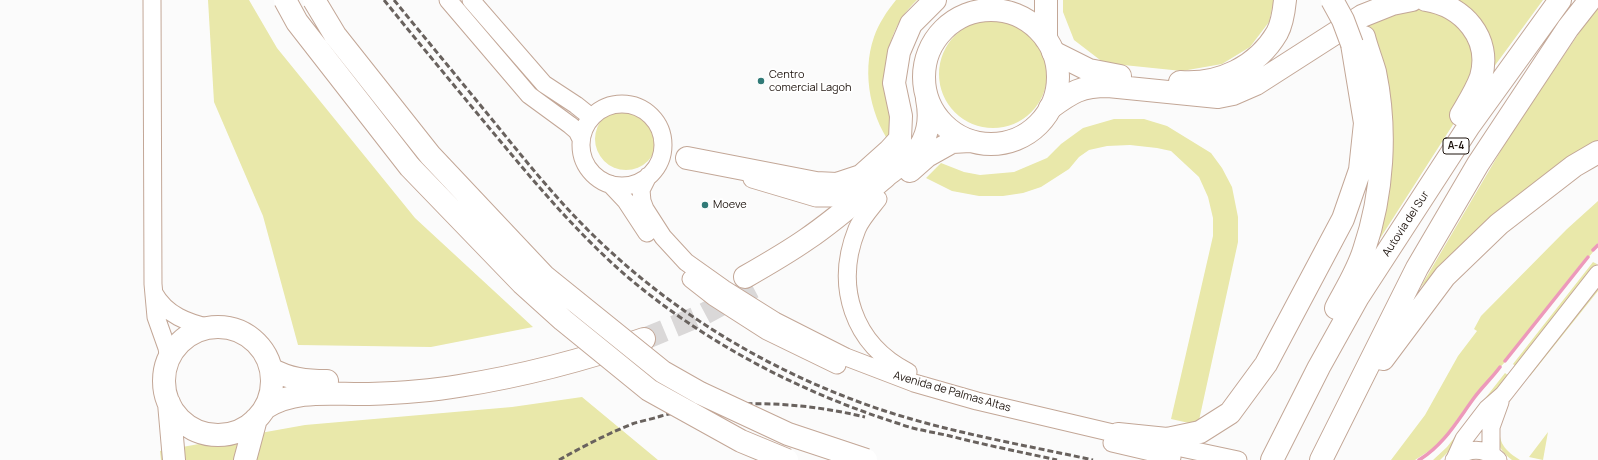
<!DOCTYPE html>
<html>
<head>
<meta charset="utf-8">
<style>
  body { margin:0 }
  canvas { display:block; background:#fbfbfb }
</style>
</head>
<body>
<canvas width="1598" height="460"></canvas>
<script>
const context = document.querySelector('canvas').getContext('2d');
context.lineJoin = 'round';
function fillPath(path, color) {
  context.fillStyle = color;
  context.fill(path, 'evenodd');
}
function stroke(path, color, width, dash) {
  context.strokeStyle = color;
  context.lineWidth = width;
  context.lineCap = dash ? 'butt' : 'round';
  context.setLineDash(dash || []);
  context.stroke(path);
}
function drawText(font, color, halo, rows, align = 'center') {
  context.font = font + ' Manrope,sans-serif';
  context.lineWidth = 3.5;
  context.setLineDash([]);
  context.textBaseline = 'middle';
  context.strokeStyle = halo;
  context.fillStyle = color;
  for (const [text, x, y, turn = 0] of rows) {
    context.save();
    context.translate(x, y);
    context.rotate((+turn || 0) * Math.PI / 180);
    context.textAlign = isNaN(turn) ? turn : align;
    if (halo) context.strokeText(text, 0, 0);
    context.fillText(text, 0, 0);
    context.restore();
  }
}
const green = new Path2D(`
  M208 0H249L277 48 415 218 533 327 431 347 298 345 263 216 214 102Z
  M896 0H917C912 5 907 10 903 16 875 57 889 105 895 150 871 120 861 74 874 37 879 23 887 11 896 0Z
  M1063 0H1274L1269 22 1250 47 1222 64 1182 71 1104 63 1074 40 1063 12Z
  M1399 0H1543L1463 109 1372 251 1391 170 1385 87 1366 21Z
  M1598 5V143L1489 218 1420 288 1510 135Z
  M939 74a54 54 0 1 1 108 0a54 54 0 1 1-108 0Z
  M595 139a31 31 0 1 1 62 0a31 31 0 1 1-62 0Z
  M1114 119H1144L1167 126 1211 153 1222 168 1232 187 1238 217V242L1198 425 1171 419 1213 236V218L1208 197 1199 177 1171 151 1157 148 1130 145 1107 146 1089 150 1079 157 1069 169 1041 187 1023 193 1003 196H979L952 191 926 178 941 163 964 172 980 175 1014 172 1047 158 1061 144 1083 128Z
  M1598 201V243L1592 250 1593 252 1588 258 1587 256 1505 360 1506 361 1477 392 1442 440 1432 449 1415 460H1391L1425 415 1458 356 1477 331 1474 329 1481 316 1567 229Z
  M1593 262 1597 264 1516 367 1513 364Z
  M1598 285V291L1530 376 1527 374Z
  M1505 373 1509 376 1449 451 1440 460H1433L1447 447Z
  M582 397 658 460H161L160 451 305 425 512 407Z
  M1500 418C1498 441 1501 448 1520 460H1512C1494 446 1497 438 1500 418Z
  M1548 432 1543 460 1529 457Z`);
const stream = new Path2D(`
  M1593 250 1598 245
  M1505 361 1588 257
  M1419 460C1444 445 1457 421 1474 398 1482 387 1492 378 1500 367`);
const majorTunnel = new Path2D(`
  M644 339 704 314 758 285`);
const minor = new Path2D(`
  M152 0 153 284 156 317 167 348 169 360
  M448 0 529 95 570 125 577 131 581 139
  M471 0 544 84 576 105 591 117
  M581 145a41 41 0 1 1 82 0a41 41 0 1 1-82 0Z
  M648 176 641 190 642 201 645 209 663 237 686 262 724 289 775 321 846 357 914 383 977 401 1130 437
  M752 179 816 198H846L864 193
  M610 184 626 201 647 233
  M878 199C871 208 861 219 857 229 834 286 853 344 908 372
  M691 279 714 297 767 331 837 365
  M154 293C166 315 188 323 211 328
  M1112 443 1172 457
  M1158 443 1238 460
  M1491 454V427L1500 402
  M1455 459 1464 439 1487 409 1503 395 1598 274
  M1454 460C1467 447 1485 447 1498 460`);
const major = new Path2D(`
  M924 77a67 67 0 1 1 134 0a67 67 0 1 1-134 0Z
  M1046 39V0
  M687 158 816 183 837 184 861 176 889 151 900 139 901 116 894 83 899 52 911 24 935 0
  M910 171 927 156 952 142 970 141
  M745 277C766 265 787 253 807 239 835 220 860 198 886 176 897 167 917 154 923 141 930 127 930 114 927 99
  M164 381a54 54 0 1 1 108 0a54 54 0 1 1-108 0Z
  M271 369C289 379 306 381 327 381
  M169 403 174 460
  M265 408C296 388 334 395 369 394 399 393 429 391 459 386 522 376 584 360 644 339
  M245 460 256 419`);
const highway = new Path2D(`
  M1426 0C1463 6 1492 38 1481 77 1476 91 1468 103 1461 115
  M1053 52 1089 70 1120 76
  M1180 82C1219 85 1257 67 1277 33 1282 24 1284 10 1285 0
  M1050 108C1072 92 1081 86 1108 86L1218 97 1233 94 1256 84 1362 16 1392 4 1412 0
  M1336 308C1346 289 1358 270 1364 250 1383 194 1387 130 1375 72 1372 61 1367 49 1364 37
  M1383 359 1445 276 1499 224 1574 166 1598 152
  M1118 434 1167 439 1200 432 1230 413 1266 364 1343 219 1360 170 1365 123 1352 44
  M1272 460 1319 367 1358 297 1469 126 1560 0
  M1321 460 1417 268 1478 164 1568 28 1590 0`);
const rail = new Path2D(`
  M384 0C418 42 452 83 486 124 531 178 576 233 630 279 709 345 802 393 900 424 916 430 933 432 950 436 985 445 1021 452 1057 460
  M394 0C429 43 464 85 499 128 529 165 559 202 594 236 676 316 776 375 885 411 953 433 1024 445 1093 460
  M559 460C582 447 607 434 632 424 641 421 652 419 661 416 729 398 797 401 865 417`);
const majorBridge = new Path2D(`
  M285 0 297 22 410 167 522 283 563 320 649 390 741 441 787 460
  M314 0 335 35 430 155 544 276 663 372 700 393 788 434 866 460`);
const highwayBridge = new Path2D(`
  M1332 0 1343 20 1352 44`);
const markers = [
  [761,81,4,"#317a77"],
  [705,205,4,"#317a77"]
];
const shields = [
  [1456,146,26]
];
const shieldNames = [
  ["A-4",1456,146]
];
const poiNames = [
  ["Centro",769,75],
  ["comercial Lagoh",769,88],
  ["Moeve",713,205]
];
const streetNames = [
  ["Autovía del Sur",1406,224,-57],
  ["Avenida de Palmas Altas",952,392,16]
];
fillPath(green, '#e9e8aa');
stroke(stream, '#ed99ba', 3.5);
stroke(majorTunnel, '#dad8d8', 22, [22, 11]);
stroke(minor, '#c3a797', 19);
stroke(major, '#c3a797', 24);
stroke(highway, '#c3a797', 24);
stroke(minor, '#fff', 17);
stroke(major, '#fff', 22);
stroke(highway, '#fff', 22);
stroke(rail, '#69625e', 3, [6, 3]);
stroke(majorBridge, '#c3a797', 24, []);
stroke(highwayBridge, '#c3a797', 24, []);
stroke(majorBridge, '#fff', 22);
stroke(highwayBridge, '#fff', 22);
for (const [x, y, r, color] of markers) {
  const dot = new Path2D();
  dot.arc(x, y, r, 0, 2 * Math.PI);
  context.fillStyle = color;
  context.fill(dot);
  stroke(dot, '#fff', 1.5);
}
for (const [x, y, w] of shields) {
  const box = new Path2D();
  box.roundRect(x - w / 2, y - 8, w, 16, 3);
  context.fillStyle = '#fff';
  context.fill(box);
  stroke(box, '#1f150f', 1);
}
drawText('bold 10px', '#1f150f', null, shieldNames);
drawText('11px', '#1f150f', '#fff', poiNames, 'left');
drawText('11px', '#1f150f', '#fff', streetNames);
</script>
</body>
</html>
